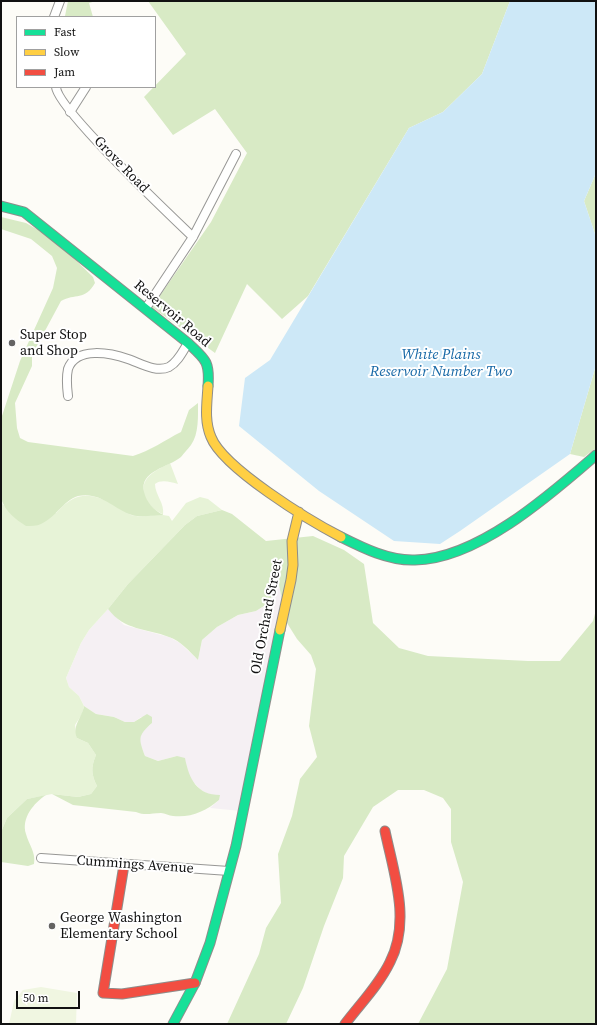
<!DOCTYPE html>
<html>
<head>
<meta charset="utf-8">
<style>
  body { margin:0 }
  #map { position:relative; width:597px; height:1025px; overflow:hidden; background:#fdfcf7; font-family:"Source Serif 4",serif }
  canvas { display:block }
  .frame { position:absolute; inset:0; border:2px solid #111; pointer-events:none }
  .legend { position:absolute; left:16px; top:16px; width:140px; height:72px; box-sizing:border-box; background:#fff; border:1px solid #a0a0a0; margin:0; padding:5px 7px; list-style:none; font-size:12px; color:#111 }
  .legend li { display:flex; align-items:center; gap:8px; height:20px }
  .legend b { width:20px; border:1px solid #a0a0a0 }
  .scale { position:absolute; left:16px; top:991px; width:64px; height:18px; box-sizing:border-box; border:2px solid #111; border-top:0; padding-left:5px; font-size:12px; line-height:14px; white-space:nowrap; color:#111; -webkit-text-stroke:3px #fff; paint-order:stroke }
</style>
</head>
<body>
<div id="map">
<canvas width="597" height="1025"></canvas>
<div class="frame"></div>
<ul class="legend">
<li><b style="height:5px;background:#16e098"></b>Fast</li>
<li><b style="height:5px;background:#ffcf43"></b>Slow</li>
<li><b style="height:5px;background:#f24e42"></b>Jam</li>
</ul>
<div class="scale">50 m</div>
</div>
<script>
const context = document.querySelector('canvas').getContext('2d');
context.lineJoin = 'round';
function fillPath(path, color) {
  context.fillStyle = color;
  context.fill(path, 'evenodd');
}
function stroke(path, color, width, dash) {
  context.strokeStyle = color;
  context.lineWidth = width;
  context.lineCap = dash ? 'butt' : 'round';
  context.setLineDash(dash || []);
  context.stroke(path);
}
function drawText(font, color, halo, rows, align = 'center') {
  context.font = font + ' "Source Serif 4",serif';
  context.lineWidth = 4;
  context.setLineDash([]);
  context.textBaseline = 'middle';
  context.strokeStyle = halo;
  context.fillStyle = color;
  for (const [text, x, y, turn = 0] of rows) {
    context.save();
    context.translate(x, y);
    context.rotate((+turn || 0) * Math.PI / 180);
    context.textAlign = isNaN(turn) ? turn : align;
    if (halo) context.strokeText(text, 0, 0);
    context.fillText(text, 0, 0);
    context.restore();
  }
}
const industrial = new Path2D(`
  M279 585 283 603 241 811 210 808 219 800 201 790 188 776 177 756 158 761 145 756 139 741 142 732 152 723 141 717 134 722H125L114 717 96 714 84 706 79 696 69 687 66 678 81 643 89 630 108 609 124 625 169 637 180 643 198 660 202 640 217 627 238 615 256 611 267 604Z`);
const green = new Path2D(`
  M170 463 178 484C171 482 161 479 155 484 155 495 165 503 163 515L169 516 172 521 186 503 200 497 208 499 222 510 197 516 185 525 128 584 108 609 89 630 81 643 66 678 69 687 79 696 84 706 82 714 75 725 77 738 88 743 96 755C91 767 91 774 97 786L91 794 78 797 52 794 27 799 7 818 1 832V499L3 505 56 513C74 493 88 491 113 504 119 507 125 512 131 515 141 518 152 515 162 514 153 509 147 504 144 494 140 477 157 470 170 463Z`);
const forest = new Path2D(`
  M68 1H96L89 3 93 17H67L65 16Z
  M148 1H510L482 74 443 112 409 128 308 296 282 319 247 284 215 353 152 307 211 222 247 153 215 109 173 135 144 97 186 54Z
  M596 173V237L584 201Z
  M1 217 26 223 54 239 93 277 95 283C85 301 75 293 61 301L32 355V366L15 403 17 428 20 438 28 442 133 456C150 451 165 440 181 432L189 410 198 403C198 416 199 434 191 445 188 449 184 453 181 457 169 467 139 471 144 492 147 503 153 509 163 515 153 515 142 518 132 515 114 509 100 491 78 496 63 501 56 517 41 524 37 526 31 526 26 526 15 519 6 512 1 499V419L20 361 53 288 57 268 52 256 31 239 1 229Z
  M596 365V448L584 457 570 454Z
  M222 510 232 514 266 541 313 536 344 550 364 564 373 623 399 648 428 656 528 661H560L593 621 596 610V1024H418L447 969 463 882 451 842V809L443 798 424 790H398L373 807 344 856 343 878 324 926 303 988 286 1024H227L259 954 266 928 281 903 278 854 292 816 300 779 317 757 309 726 316 669 311 655 297 639 287 623 279 585 267 604 256 611 238 615 217 627 202 640 198 660C189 651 181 641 169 637 146 628 125 631 108 609L128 584 185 525 197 516Z
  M84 706 96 714 114 717 125 722H134L147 714 152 717V723C137 736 139 739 145 756L158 761 177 756 185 758C189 779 197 795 220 795L219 800C206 811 191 818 173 816 169 816 165 813 161 813 151 813 146 816 136 812L73 805 52 794 78 797 91 794 97 786C91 774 91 767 96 755L88 743 77 738C72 725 82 718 84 706Z
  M46 795C34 803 21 818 26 834 29 845 36 852 34 864L28 866 1 862V832L7 818 27 799Z`);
const pitch = new Path2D(`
  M41 987 77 993 76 1024H9L14 1001 23 990Z`);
const water = new Path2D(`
  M510 1H596V173L584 201 596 237V365L570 454 460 531 440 544 394 541 319 491 239 426 245 378 270 360 409 128 443 112 482 74Z`);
const street = new Path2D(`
  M54 17 60 1
  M56 87C57 108 171 216 193 237
  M70 112 86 87
  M146 308 193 237 236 154
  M68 396C67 388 66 378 68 369 76 346 111 353 128 359 140 363 156 373 169 367 178 362 183 351 188 343
  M41 858 229 871`);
const fast = new Path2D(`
  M1 206 24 212 188 343C205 359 210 361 208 386
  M341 537C363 548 389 561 415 560 478 559 551 494 596 455
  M173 1024 195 983 210 943 236 846 280 630`);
const slow = new Path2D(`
  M208 386C207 403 204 421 211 437 223 468 310 521 341 537
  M280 630 291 580 293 565 292 541 299 512`);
const jam = new Path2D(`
  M124 865 103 993 122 994 195 983
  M345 1024C360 1004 379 985 390 962 411 921 394 874 385 831`);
const markers = [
  [12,343,4,"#646362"],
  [52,926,4,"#646362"]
];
const streetNames = [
  ["Grove Road",121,165,46],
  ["Reservoir Road",172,314,40],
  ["Old Orchard Street",267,617,-79],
  ["Cummings Avenue",135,865,4]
];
const poiNames = [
  ["Super Stop",20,335],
  ["and Shop",20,351],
  ["George Washington",60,918],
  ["Elementary School",60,934]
];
const waterNames = [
  ["White Plains",441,355],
  ["Reservoir Number Two",441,372]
];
fillPath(industrial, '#f5f0f3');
fillPath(green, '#e7f3d7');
fillPath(forest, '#d8eac5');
fillPath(pitch, '#f0f6e1');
fillPath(water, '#cde8f7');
stroke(street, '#979795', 10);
stroke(fast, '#8e8d8b', 11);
stroke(slow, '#8e8d8b', 11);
stroke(jam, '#8e8d8b', 11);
stroke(street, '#fffffe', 8);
stroke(fast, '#16e098', 9);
stroke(slow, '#ffcf43', 9);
stroke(jam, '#f24e42', 9);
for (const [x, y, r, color] of markers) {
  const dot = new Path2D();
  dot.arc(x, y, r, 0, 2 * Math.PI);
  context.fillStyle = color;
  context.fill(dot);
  stroke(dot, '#fff', 1.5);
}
drawText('14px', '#111', '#fff', streetNames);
drawText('14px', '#111', '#fff', poiNames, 'left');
drawText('italic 15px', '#1768a6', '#fff', waterNames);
</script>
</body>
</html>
